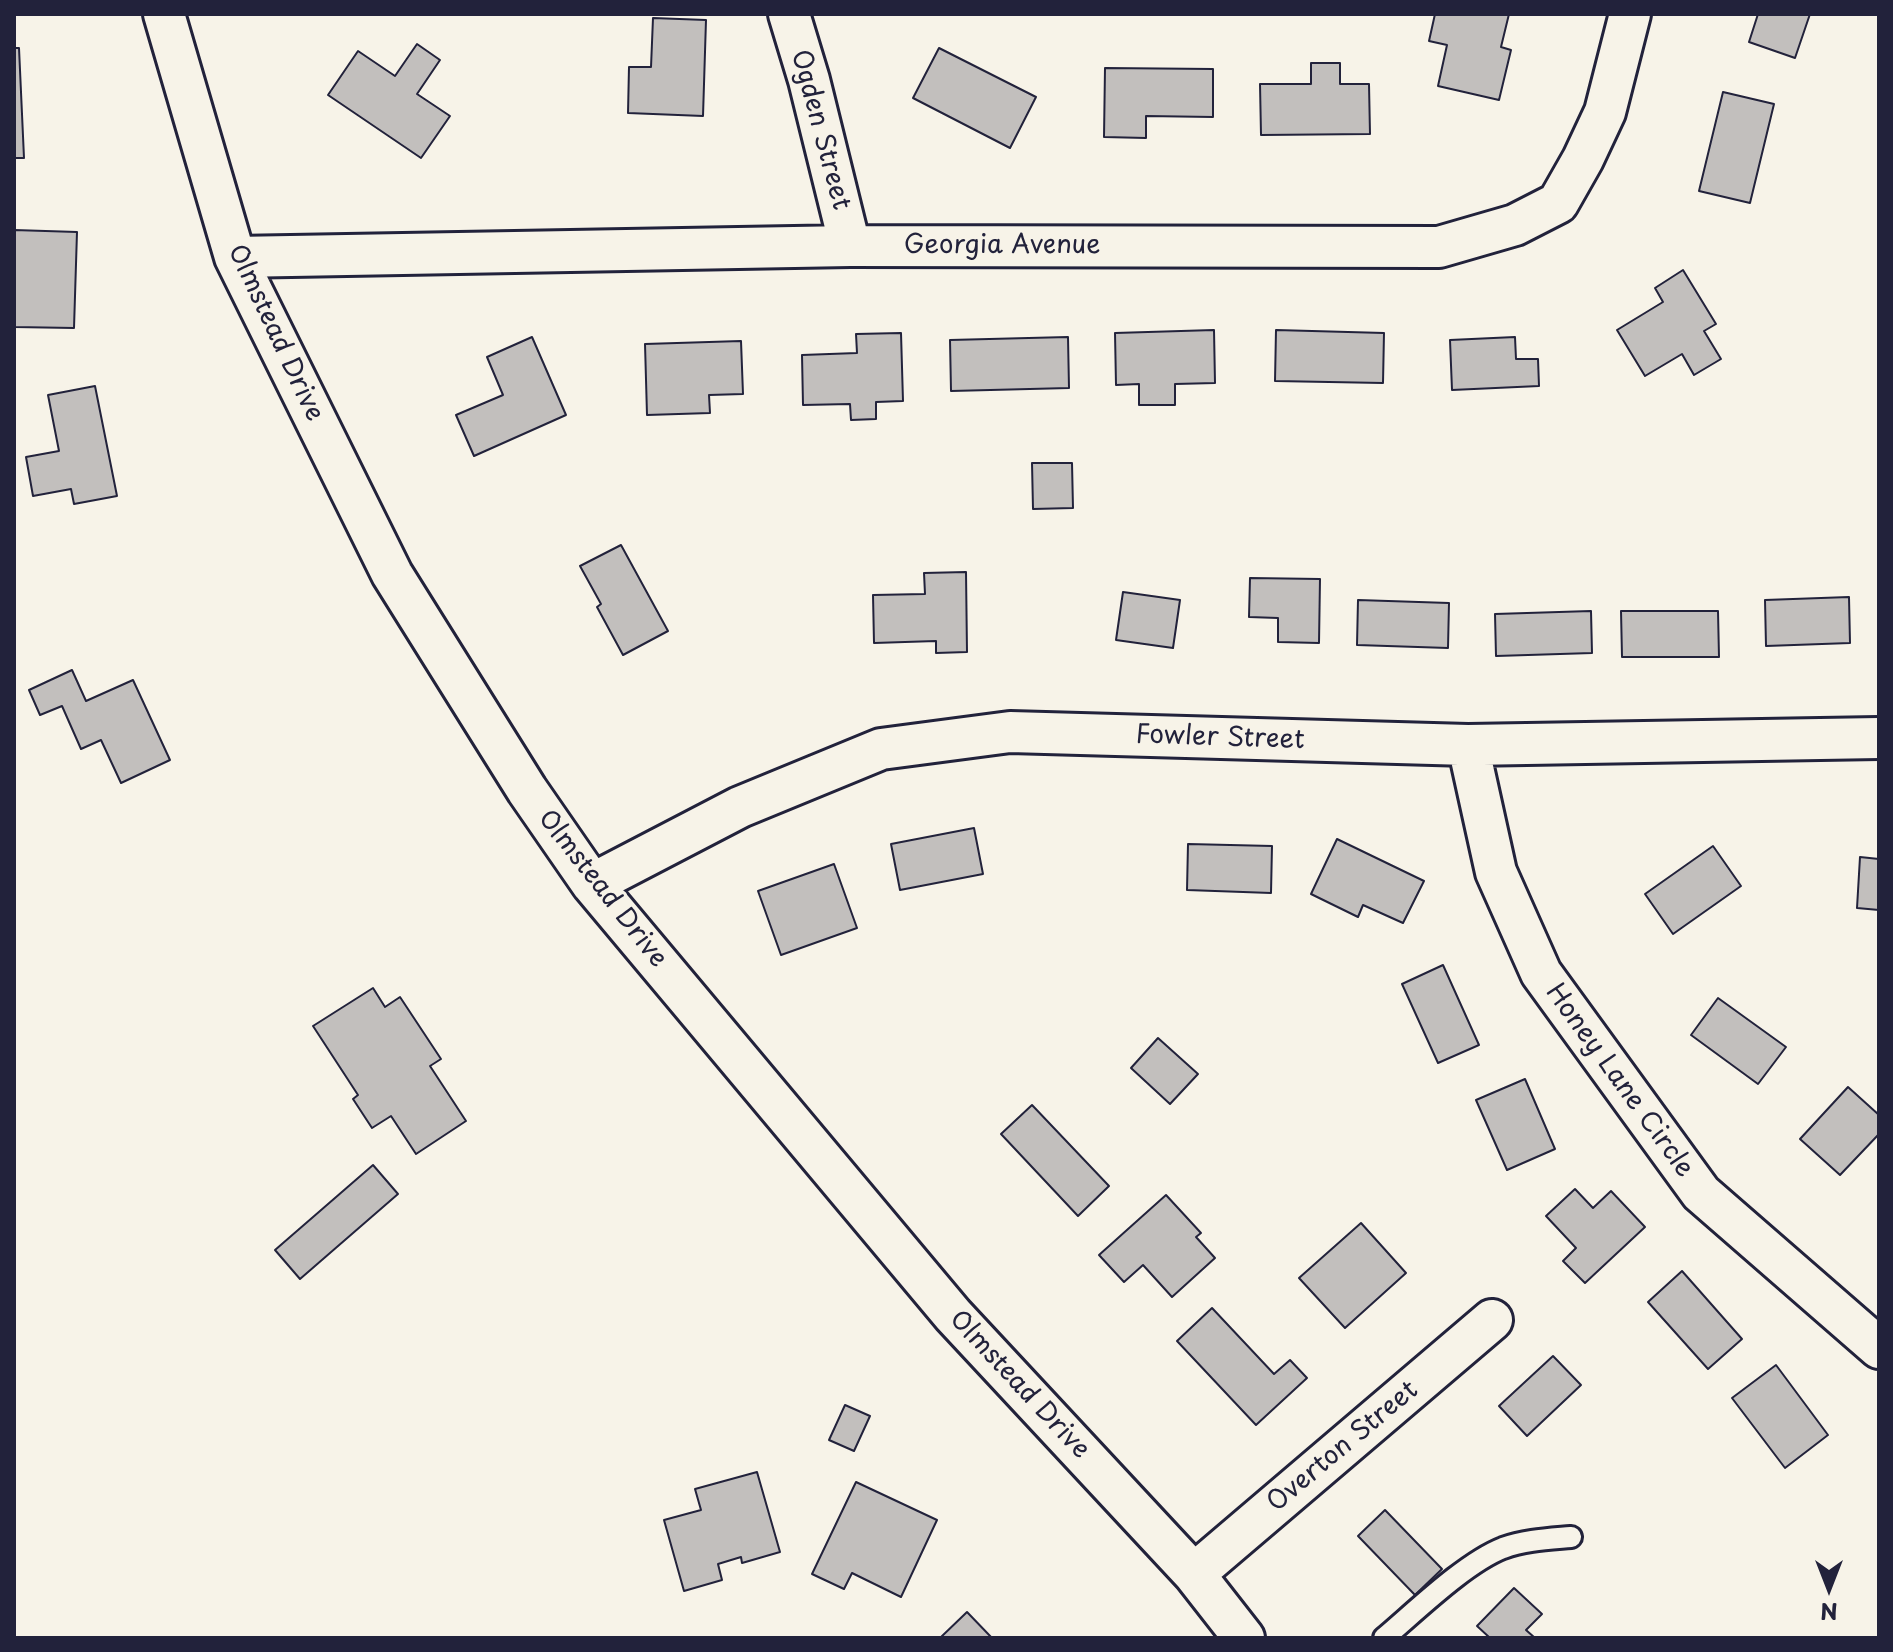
<!DOCTYPE html>
<html>
<head>
<meta charset="utf-8">
<style>
  body { margin:0 }
  #map { position:relative; width:1893px; height:1652px; overflow:hidden; background:#f7f3e8; font-family:"Playpen Sans",sans-serif }
  canvas { display:block }
  .frame { position:absolute; inset:0; border:16px solid #22223b; pointer-events:none }
  .north { position:absolute; left:1789px; top:1548px; width:80px; height:80px; -webkit-text-stroke:6px #f7f3e8; paint-order:stroke; rotate:180deg; font-size:22px; font-weight:700; line-height:32px; text-align:center; color:#22223b }
  .north::after { content:''; display:block; margin:auto; width:28px; height:36px; background:#22223b; clip-path:polygon(50% 0,100% 100%,50% 72%,0 100%) }
</style>
</head>
<body>
<div id="map">
<canvas width="1893" height="1652"></canvas>
<div class="frame"></div>
<div class="north">N</div>
</div>
<script>
const context = document.querySelector('canvas').getContext('2d');
context.lineJoin = 'round';
function fillPath(path, color) {
  context.fillStyle = color;
  context.fill(path, 'evenodd');
}
function stroke(path, color, width, dash) {
  context.strokeStyle = color;
  context.lineWidth = width;
  context.lineCap = dash ? 'butt' : 'round';
  context.setLineDash(dash || []);
  context.stroke(path);
}
function drawText(font, color, halo, rows, align = 'center') {
  context.font = font + ' "Playpen Sans",sans-serif';
  context.lineWidth = 6;
  context.setLineDash([]);
  context.textBaseline = 'middle';
  context.strokeStyle = halo;
  context.fillStyle = color;
  for (const [text, x, y, turn = 0] of rows) {
    context.save();
    context.translate(x, y);
    context.rotate((+turn || 0) * Math.PI / 180);
    context.textAlign = isNaN(turn) ? turn : align;
    if (halo) context.strokeText(text, 0, 0);
    context.fillText(text, 0, 0);
    context.restore();
  }
}
const building = new Path2D(`
  M1435 14H1509L1501 47 1511 50 1499 100 1438 86 1447 45 1429 41Z
  M1758 14H1810L1795 58 1749 42Z
  M653 18 706 20 703 116 628 113 629 67H651Z
  M417 44 440 60 417 94 450 116 421 158 328 95 358 51 395 76Z
  M14 48H19L24 158H14Z
  M939 48 1036 97 1010 148 913 98Z
  M1311 63H1340V84H1369L1370 134 1261 135 1260 84H1311Z
  M1105 68 1213 69V117L1146 116V138L1104 137Z
  M1723 92 1774 104 1750 203 1699 191Z
  M14 230 77 232 74 328 14 327Z
  M1683 270 1716 324 1704 331 1721 359 1694 375 1682 354 1645 376 1617 330 1663 302 1655 288Z
  M1214 330 1215 383 1175 384V405H1139V384L1116 385 1115 333Z
  M1276 330 1384 333 1383 383 1275 381Z
  M901 333 903 401 876 402V419L851 420 850 404 803 405 802 355 857 353 856 334Z
  M532 337 566 415 474 456 456 415 503 395 487 357Z
  M1068 337 1069 388 951 391 950 340Z
  M1515 337 1516 359H1538L1539 386 1452 390 1450 340Z
  M741 341 743 394 709 395 710 413 647 415 645 344Z
  M95 386 117 496 74 504 71 489 33 496 26 457 59 451 48 395Z
  M1032 463H1072L1073 508 1033 509Z
  M621 545 668 631 623 655 597 607 601 604 580 566Z
  M966 572 967 652 936 653V641L874 643 873 595 925 594 924 573Z
  M1250 578 1320 579 1319 643 1278 642V618L1249 617Z
  M1123 592 1180 600 1173 648 1116 640Z
  M1849 597 1850 643 1766 646 1765 600Z
  M1358 600 1449 603 1448 648 1357 645Z
  M1591 611 1592 653 1496 656 1495 614Z
  M1621 611H1718L1719 657H1622Z
  M72 670 86 701 133 680 170 760 121 783 101 740 81 749 62 706 40 715 29 690Z
  M974 828 983 874 900 890 891 844Z
  M1337 839 1424 881 1403 923 1363 905 1358 917 1311 894Z
  M1188 844 1272 846 1271 893 1187 890Z
  M1713 846 1741 886 1673 934 1645 894Z
  M1860 857 1879 859V910L1857 908Z
  M834 864 857 928 781 955 758 891Z
  M1443 965 1479 1045 1438 1063 1402 984Z
  M373 988 385 1007 400 997 441 1059 430 1066 466 1121 416 1154 391 1116 372 1128 353 1099 358 1095 313 1026Z
  M1718 998 1786 1047 1758 1084 1691 1035Z
  M1158 1038 1198 1074 1170 1104 1131 1068Z
  M1525 1079 1555 1149 1507 1170 1476 1100Z
  M1848 1087 1879 1115V1134L1840 1175 1800 1139Z
  M1032 1105 1109 1186 1078 1216 1001 1134Z
  M373 1165 398 1194 300 1279 275 1250Z
  M1575 1189 1593 1208 1611 1191 1645 1227 1585 1283 1563 1261 1576 1248 1546 1216Z
  M1166 1195 1201 1233 1196 1237 1215 1258 1172 1297 1143 1265 1124 1282 1099 1255Z
  M1361 1223 1406 1273 1345 1328 1299 1278Z
  M1682 1271 1742 1339 1708 1369 1648 1302Z
  M1212 1308 1274 1374 1290 1360 1307 1378 1256 1425 1177 1341Z
  M1553 1356 1581 1385 1527 1436 1499 1406Z
  M1776 1365 1828 1435 1785 1468 1732 1398Z
  M845 1405 870 1416 854 1451 829 1440Z
  M757 1472 780 1552 742 1563 741 1557 718 1564 722 1580 684 1591 664 1520 701 1510 695 1489Z
  M856 1482 937 1520 901 1597 852 1573 844 1589 812 1574Z
  M1385 1510 1442 1569 1415 1595 1358 1536Z
  M1514 1588 1542 1614 1526 1630 1535 1638H1490L1477 1626Z
  M967 1612 992 1638H940Z`);
const service = new Path2D(`
  M1384 1638C1416 1611 1465 1563 1503 1548 1525 1540 1549 1539 1571 1537`);
const minor = new Path2D(`
  M164 14 235 257 392 574 527 790 592 884 953 1315 1194 1574 1244 1638
  M789 14 809 80 850 246
  M235 257 850 246 1439 247 1515 225 1558 203 1583 159 1605 112 1630 14
  M1468 745 1496 872 1541 973 1701 1193 1879 1348
  M592 884 740 807 881 749 1010 732 1468 745 1879 738
  M1194 1574 1492 1320`);
const streetNames = [
  ["Ogden Street",820,130,75],
  ["Georgia Avenue",1002,246],
  ["Olmstead Drive",275,333,65],
  ["Fowler Street",1220,738,2],
  ["Olmstead Drive",602,889,52],
  ["Honey Lane Circle",1619,1081,54],
  ["Olmstead Drive",1019,1385,47],
  ["Overton Street",1343,1447,-40]
];
fillPath(building, '#c2bfbd');
stroke(building, '#22223b', 2);
stroke(service, '#22223b', 26);
stroke(minor, '#22223b', 46);
stroke(service, '#f7f3e8', 20);
stroke(minor, '#f7f3e8', 40);
drawText('26px', '#22223b', '#f7f3e8', streetNames);
</script>
</body>
</html>
